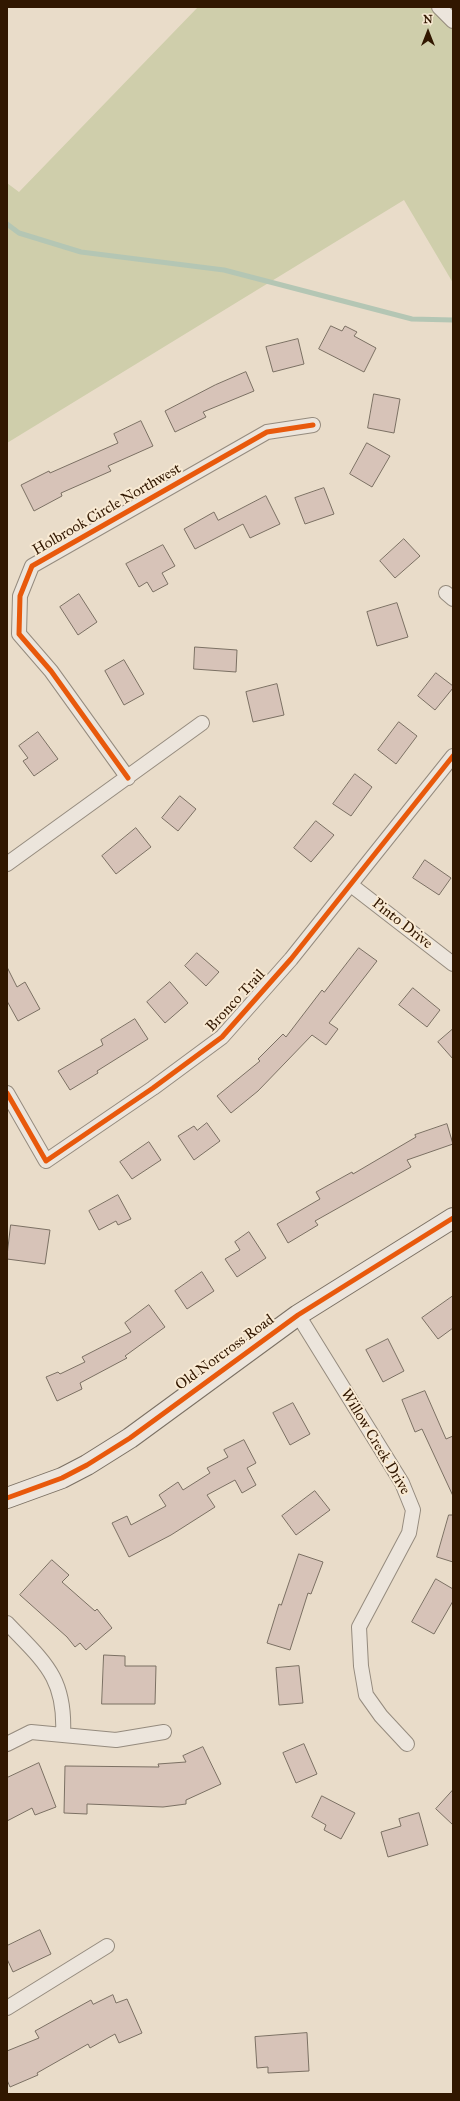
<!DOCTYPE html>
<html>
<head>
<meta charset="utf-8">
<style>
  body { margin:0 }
  #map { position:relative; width:460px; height:2101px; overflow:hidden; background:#e9dcc9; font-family:"IM FELL Great Primer",serif }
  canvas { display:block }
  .frame { position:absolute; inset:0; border:8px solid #311700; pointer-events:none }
  .north { position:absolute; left:408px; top:12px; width:40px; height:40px; -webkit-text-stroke:3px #f9ead3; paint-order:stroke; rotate:0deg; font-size:11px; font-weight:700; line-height:16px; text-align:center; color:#311700 }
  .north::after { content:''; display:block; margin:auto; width:14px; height:18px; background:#311700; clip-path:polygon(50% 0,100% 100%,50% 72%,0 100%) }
</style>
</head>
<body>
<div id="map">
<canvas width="460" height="2101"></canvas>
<div class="frame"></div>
<div class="north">N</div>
</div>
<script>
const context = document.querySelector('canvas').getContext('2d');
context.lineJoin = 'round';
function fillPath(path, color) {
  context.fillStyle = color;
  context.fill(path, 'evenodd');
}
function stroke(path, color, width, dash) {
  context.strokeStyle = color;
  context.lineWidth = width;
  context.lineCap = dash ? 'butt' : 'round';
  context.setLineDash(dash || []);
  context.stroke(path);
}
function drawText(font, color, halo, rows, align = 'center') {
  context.font = font + ' "IM FELL Great Primer",serif';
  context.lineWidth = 4;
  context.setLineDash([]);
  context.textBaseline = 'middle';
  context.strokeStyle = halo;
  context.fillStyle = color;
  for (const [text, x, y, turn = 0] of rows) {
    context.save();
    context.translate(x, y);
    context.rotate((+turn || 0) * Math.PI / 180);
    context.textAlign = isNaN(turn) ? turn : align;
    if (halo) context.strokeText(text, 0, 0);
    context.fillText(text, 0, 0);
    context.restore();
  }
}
const green = new Path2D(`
  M198 7H453V283L404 200 7 443V183L19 192Z`);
const stream = new Path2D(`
  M7 224 19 233 81 252 224 270 412 319 453 320`);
const building = new Path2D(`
  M331 326 342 331 345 326 357 332 354 336 376 348 364 372 319 349Z
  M298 339 304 364 273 372 266 347Z
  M246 372 254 391 203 412 206 417 175 432 165 411 215 385Z
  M374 394 400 399 394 433 368 428Z
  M141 421 153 446 108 466 111 471 61 493 62 496 34 511 21 485 49 471 50 473 118 443 114 434Z
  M367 443 390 456 372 487 350 474Z
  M324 488 334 514 305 524 295 498Z
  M266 496 280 524 250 538 243 524 195 549 184 529 214 512 218 520Z
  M404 539 420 556 395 578 380 561Z
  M163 545 175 566 162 573 168 584 153 592 147 582 139 587 126 564Z
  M79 594 97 622 78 635 60 607Z
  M397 603 408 637 377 646 367 612Z
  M195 647 237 650 236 672 194 669Z
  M124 660 144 694 124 705 105 671Z
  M436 673 453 686V688L435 710 418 696Z
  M277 684 284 715 253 722 246 692Z
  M399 722 417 736 396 764 378 750Z
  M38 732 58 759 34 776 23 761 28 758 19 746Z
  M355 774 372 787 351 816 333 804Z
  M180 796 196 809 178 831 162 818Z
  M316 821 334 835 311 862 294 848Z
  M136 828 151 847 116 874 102 856Z
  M425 860 451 878 439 895 413 878Z
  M359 948 377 961 329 1023 338 1029 326 1045 312 1035 258 1091 231 1113 217 1096 260 1061 258 1059 283 1034 286 1037 322 990 324 992Z
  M197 953 219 972 206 986 185 966Z
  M7 967 17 987 25 982 40 1009 18 1021 7 1001Z
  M170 982 188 1003 165 1023 147 1002Z
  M413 988 440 1010 427 1027 399 1005Z
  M135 1019 148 1039 97 1071 98 1073 70 1090 58 1071 103 1045 101 1040Z
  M453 1029V1059L438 1042Z
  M207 1123 220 1141 194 1160 178 1136 194 1126 197 1130Z
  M447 1124 453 1144 407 1160 411 1167 315 1221 318 1225 288 1243 277 1224 320 1199 316 1192 352 1172 353 1174 416 1137 415 1135Z
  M149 1142 161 1160 132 1179 120 1162Z
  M118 1195 131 1219 118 1225 116 1221 99 1230 89 1211Z
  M11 1225 50 1230 45 1264 7 1259Z
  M249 1232 266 1258 237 1277 225 1259 240 1250 235 1242Z
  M202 1272 214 1291 187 1309 175 1291Z
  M453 1296V1328L438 1339 422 1318Z
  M149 1305 165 1327 125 1356 127 1358 80 1383 82 1389 57 1401 46 1377 58 1372 60 1374 85 1362 82 1357 131 1332 125 1323Z
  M388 1339 404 1371 383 1382 366 1350Z
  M425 1391 446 1439 453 1436V1496L422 1429 415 1432 402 1400Z
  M293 1403 310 1434 290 1445 273 1413Z
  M244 1440 256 1463 247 1468 256 1485 242 1493 235 1480 207 1495 215 1507 171 1535 129 1557 112 1523 127 1516 131 1525 166 1506 159 1495 178 1482 183 1490 210 1473 207 1468 228 1457 224 1450Z
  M315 1491 330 1510 296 1535 282 1516Z
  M449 1515H453V1562L437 1557Z
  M299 1554 323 1562 311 1594 308 1593 290 1650 267 1643 279 1604 281 1605Z
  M52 1560 69 1575 62 1582 95 1611 97 1609 112 1628 86 1650 80 1643 75 1647 67 1637 20 1595Z
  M436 1579 453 1589V1601L434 1634 412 1622Z
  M104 1655 125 1656V1666H156L155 1704H102Z
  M299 1666 303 1703 279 1705 276 1668Z
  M304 1744 317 1774 296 1783 283 1753Z
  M203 1747 221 1784 186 1800V1804L163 1807 87 1804V1814L64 1813 65 1766 159 1767 158 1764 186 1762 183 1756Z
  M39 1763 56 1807 35 1815 32 1808 7 1821V1778Z
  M453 1790V1825L436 1809Z
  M322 1796 355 1813 341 1839 324 1830 326 1825 312 1817Z
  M419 1813 428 1845 388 1857 381 1832 401 1826 399 1819Z
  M40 1930 51 1954 13 1972 7 1959V1946Z
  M113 1995 116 2003 127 1999 142 2033 119 2043 115 2034 90 2048 88 2044 37 2073 38 2075 10 2087 7 2080V2051L39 2038 35 2031 91 2000 93 2004Z
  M307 2033 309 2071 268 2073V2067L257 2068 255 2037Z`);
const street = new Path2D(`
  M439 7 453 21
  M446 593 453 599
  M128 778 51 671 19 634 20 596 32 566 267 432 313 425
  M7 864 202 723
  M351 885 453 964
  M7 1093 46 1161 153 1088 222 1037 291 959 453 756
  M298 1315 402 1483 413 1510 409 1533 359 1627 361 1666 366 1695 381 1716 407 1744
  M7 1623C44 1662 66 1677 63 1735
  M7 1744 31 1732 116 1740 164 1732
  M7 2008 107 1946`);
const secondary = new Path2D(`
  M7 1498 62 1478 87 1465 130 1438 298 1315 453 1218`);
const cycleway = new Path2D(`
  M128 778 51 671 19 634 20 596 32 566 267 432 313 425
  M7 1093 46 1161 153 1088 222 1037 291 959 453 756
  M7 1498 62 1478 87 1465 130 1438 298 1315 453 1218`);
const streetNames = [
  ["Holbrook Circle Northwest",107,510,-30],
  ["Pinto Drive",402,924,38],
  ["Bronco Trail",236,1001,-47],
  ["Old Norcross Road",225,1353,-36],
  ["Willow Creek Drive",375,1442,59]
];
fillPath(green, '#cfceab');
stroke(stream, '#b4c6b4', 5);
fillPath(building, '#d7c3b8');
stroke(building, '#7b7063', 1);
stroke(street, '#958b7e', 16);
stroke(secondary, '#7b7063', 22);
stroke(street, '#ece5dc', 14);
stroke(secondary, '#ece5dc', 20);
stroke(cycleway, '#e8590c', 5);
drawText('15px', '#311700', '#f9ead3', streetNames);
</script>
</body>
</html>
